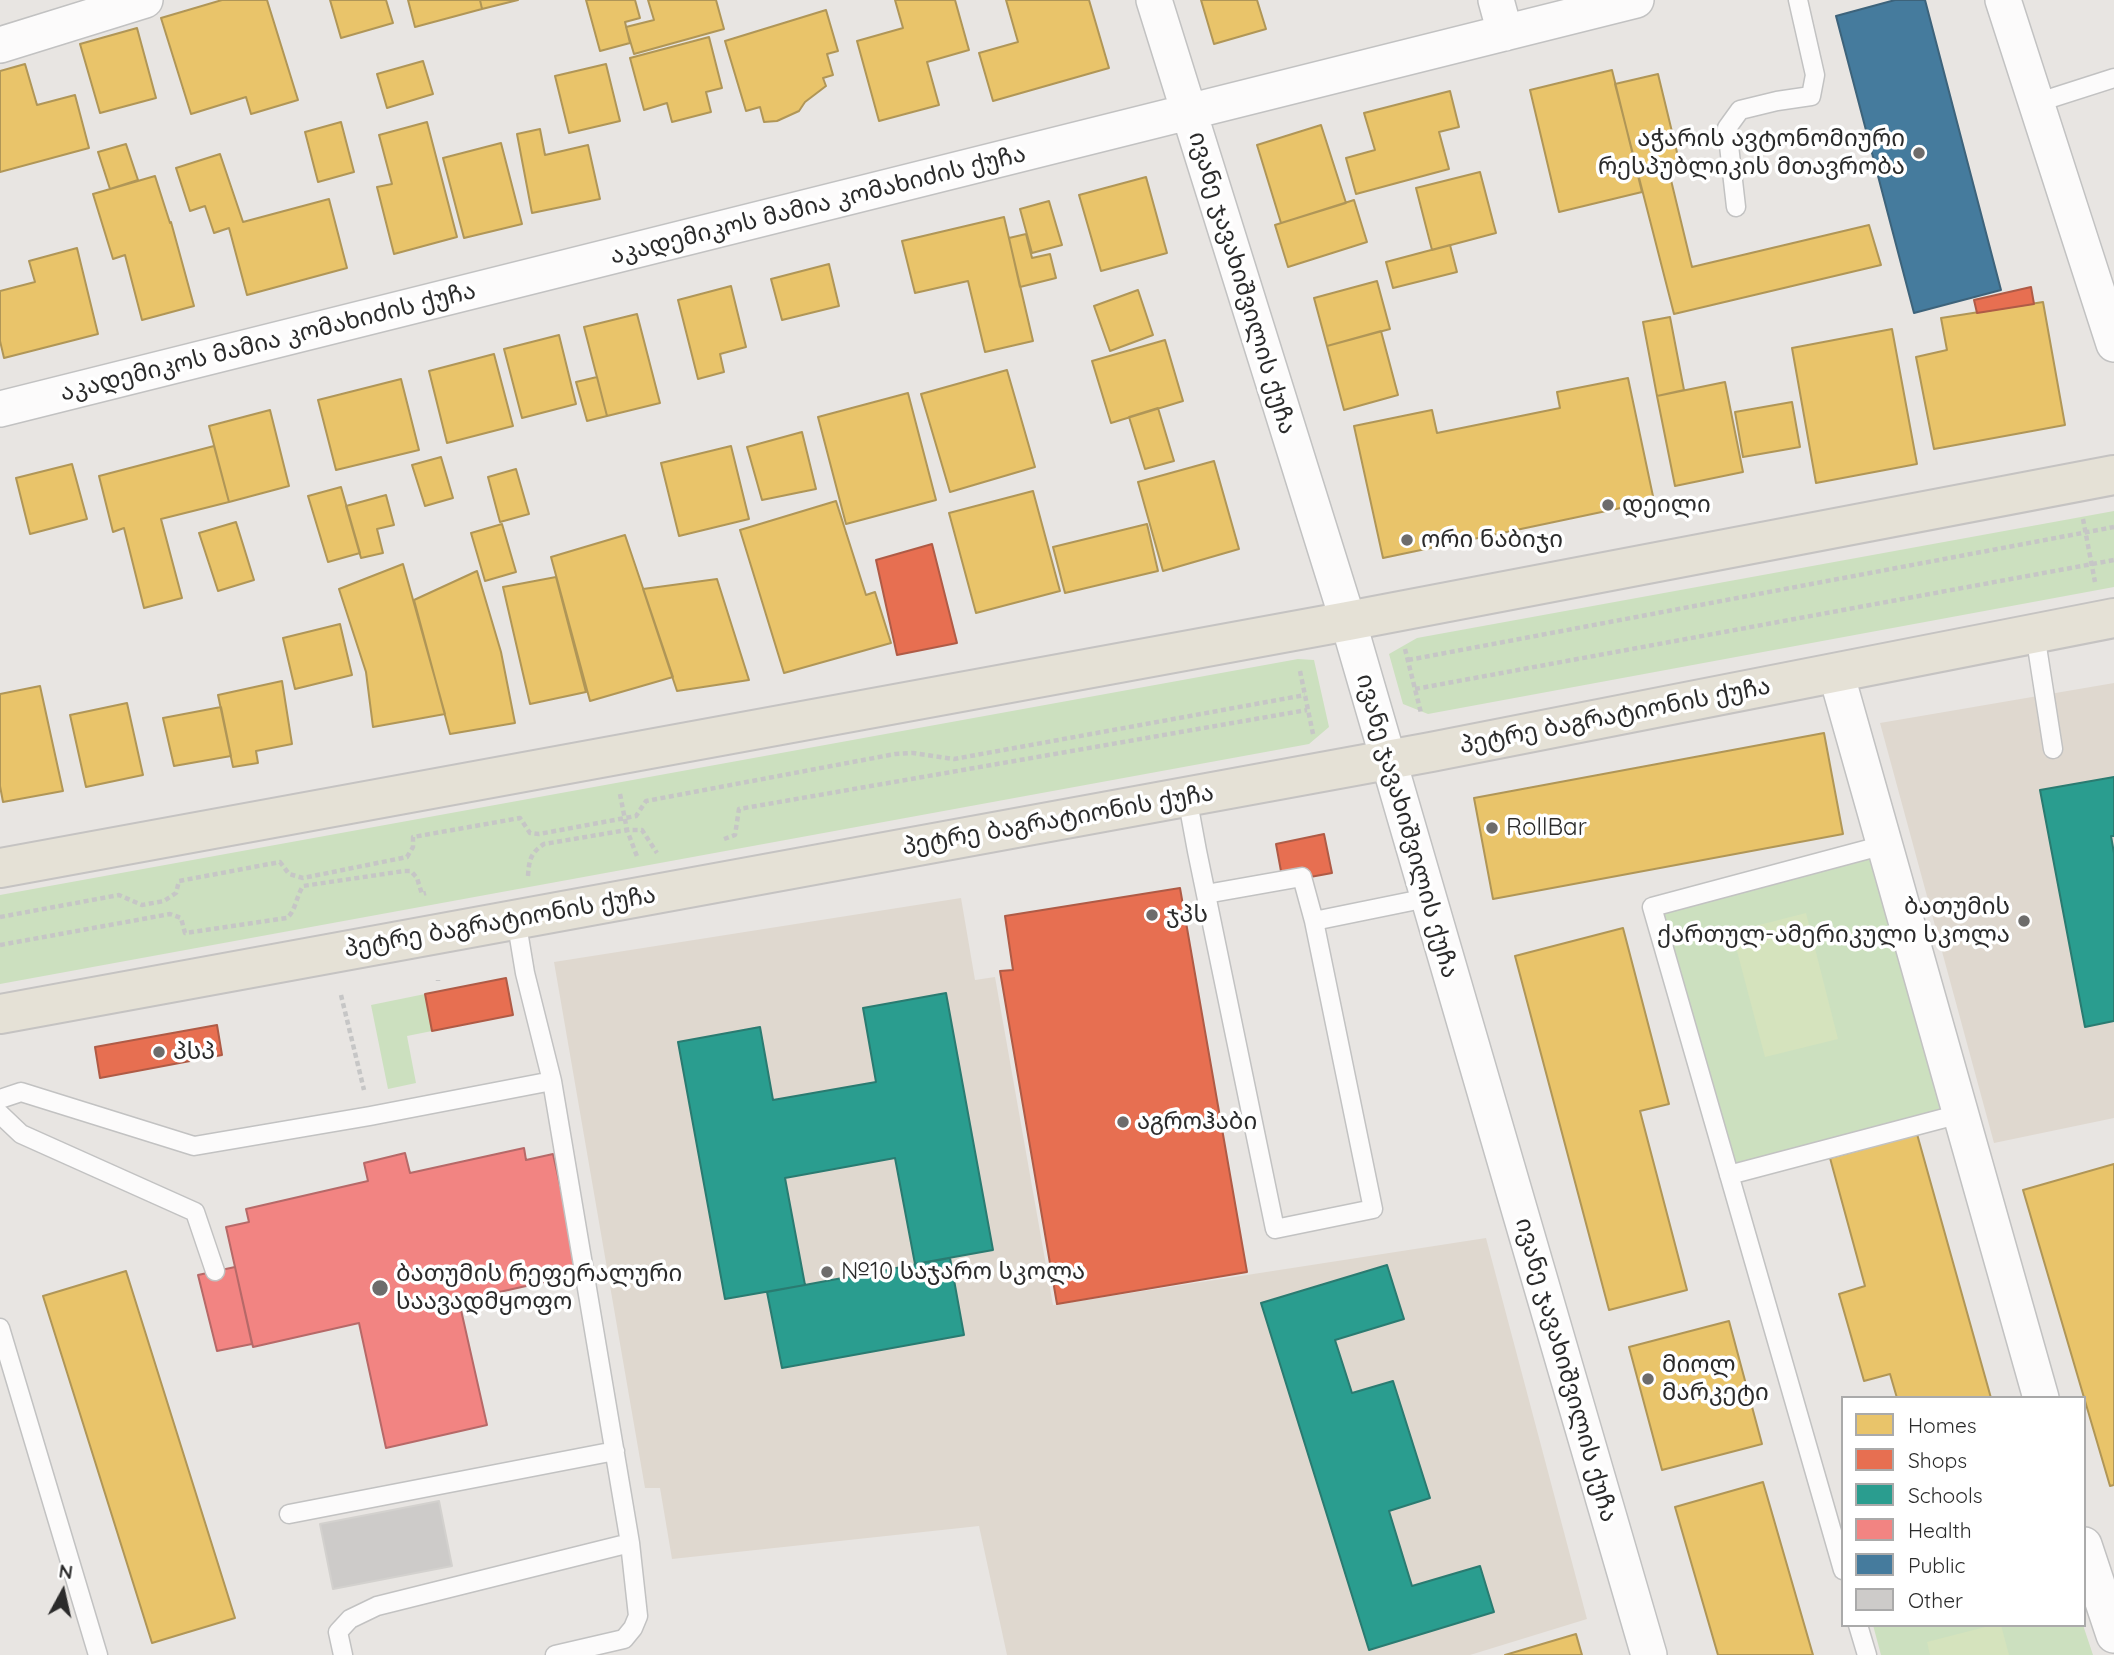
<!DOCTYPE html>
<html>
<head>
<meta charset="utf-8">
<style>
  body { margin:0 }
  #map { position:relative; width:2114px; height:1655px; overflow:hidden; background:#e8e5e2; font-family:Quicksand,sans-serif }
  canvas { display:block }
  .legend { position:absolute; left:1841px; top:1396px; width:245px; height:231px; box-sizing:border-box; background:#fff; border:2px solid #aaa; margin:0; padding:9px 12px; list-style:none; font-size:21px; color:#2b2b2b }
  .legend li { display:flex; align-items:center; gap:14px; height:35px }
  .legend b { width:35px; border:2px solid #aaa }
  .north { position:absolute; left:28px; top:1557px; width:70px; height:70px; -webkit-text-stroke:5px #fff; paint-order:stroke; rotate:8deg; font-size:19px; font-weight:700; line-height:28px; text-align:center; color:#2b2b2b }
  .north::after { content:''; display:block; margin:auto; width:24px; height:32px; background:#2b2b2b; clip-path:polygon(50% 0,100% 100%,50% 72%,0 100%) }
</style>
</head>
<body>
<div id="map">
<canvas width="2114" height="1655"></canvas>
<ul class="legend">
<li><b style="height:19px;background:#e9c46a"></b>Homes</li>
<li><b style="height:19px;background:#e76f51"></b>Shops</li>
<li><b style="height:19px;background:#2a9d8f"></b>Schools</li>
<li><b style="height:19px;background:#f28482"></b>Health</li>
<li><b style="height:19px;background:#457b9d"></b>Public</li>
<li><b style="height:19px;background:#cdcbc9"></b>Other</li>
</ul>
<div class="north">N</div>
</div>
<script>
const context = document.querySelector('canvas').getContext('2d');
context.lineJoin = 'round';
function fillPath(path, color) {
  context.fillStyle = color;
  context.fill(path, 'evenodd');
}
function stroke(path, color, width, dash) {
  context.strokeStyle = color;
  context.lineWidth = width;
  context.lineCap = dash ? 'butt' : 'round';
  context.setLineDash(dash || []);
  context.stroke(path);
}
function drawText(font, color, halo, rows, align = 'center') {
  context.font = font + ' Quicksand,"Noto Sans Georgian",sans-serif';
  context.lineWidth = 7;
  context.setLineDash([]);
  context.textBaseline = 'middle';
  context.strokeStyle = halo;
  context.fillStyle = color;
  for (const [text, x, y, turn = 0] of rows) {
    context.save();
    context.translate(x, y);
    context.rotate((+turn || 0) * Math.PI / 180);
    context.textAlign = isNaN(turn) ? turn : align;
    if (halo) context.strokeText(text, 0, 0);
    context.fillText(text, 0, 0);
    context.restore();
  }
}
const education = new Path2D(`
  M2114 683V1118L1994 1143 1880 723Z
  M961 898 975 980 995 977 1053 1305 1486 1238 1587 1619 1470 1655H1007L979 1526 672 1559 660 1488H645L554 962Z`);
const green = new Path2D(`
  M2114 511V587L1428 714 1403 704 1389 654 1417 638Z
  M1298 659 1314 660 1329 727 1309 744 0 984V895Z
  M1884 845 1960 1114 1729 1175 1652 907Z
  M425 994 432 1031 407 1036 416 1083 388 1089 371 1005Z
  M1873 1625H2083L2093 1655H1881Z`);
const pitch = new Path2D(`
  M1806 913 1838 1039 1765 1057 1732 932Z
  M1993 1625H2001L2009 1655H1930L1927 1642Z`);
const homes = new Path2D(`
  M222 0H267L298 100 251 114 246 97 191 114 161 18Z
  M330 0H386L393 23 341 38Z
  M408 0H480L482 9 415 27Z
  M480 0H518L482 9Z
  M586 0H635L640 18 625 22 630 43 600 51Z
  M648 0H716L724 29 634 54 626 27 654 20Z
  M895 0H955L969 50 927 62 939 105 879 121 857 41 903 28Z
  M1006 0H1089L1109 68 993 101 979 53 1018 42Z
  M1201 0H1257L1266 29 1214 44Z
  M826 10 838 51 827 54 833 75 823 78 826 86 805 102 799 111 777 121 764 122 760 107 746 111 725 41Z
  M137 28 156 98 100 113 80 44Z
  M709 37 722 88 706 92 711 112 672 122 667 103 644 110 630 58Z
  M423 61 433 94 387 108 377 74Z
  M25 64 37 105 75 95 89 148 0 172V71Z
  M606 64 620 121 569 133 555 76Z
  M1612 70 1642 192 1559 212 1530 90Z
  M1658 74 1682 173 1670 176 1692 267 1869 225 1881 265 1674 314 1615 84Z
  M1450 91 1459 127 1439 132 1449 169 1356 194 1346 158 1375 150 1364 113Z
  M341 122 354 172 318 182 305 132Z
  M427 122 457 237 394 254 377 187 392 184 379 135Z
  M1321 125 1346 203 1281 223 1257 145Z
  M540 129 545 155 588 145 600 199 532 213 517 134Z
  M501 143 522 224 464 238 443 158Z
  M126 144 138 180 110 189 98 152Z
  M220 154 243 222 329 199 347 268 247 295 229 228 214 233 205 206 190 211 176 168Z
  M1480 172 1496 233 1432 250 1416 188Z
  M155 176 170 223 171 222 194 306 142 320 125 255 113 259 93 194Z
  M1146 177 1167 253 1101 271 1079 195Z
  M1354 200 1367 242 1288 267 1275 225Z
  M1049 201 1062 245 1032 253 1020 209Z
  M1004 217 1033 341 985 352 968 281 915 293 902 241Z
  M1026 234 1032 258 1050 254 1056 278 1020 287 1009 238Z
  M1450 245 1457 272 1393 288 1386 262Z
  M77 248 98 334 4 358 0 341V291L35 282 29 261Z
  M829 264 839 306 782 320 771 279Z
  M1377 281 1390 329 1327 346 1314 298Z
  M731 286 746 347 720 354 724 372 698 379 678 300Z
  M1138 290 1153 335 1110 351 1094 306Z
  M2043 302 2065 425 1934 449 1916 357 1947 350 1941 318Z
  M637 314 660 403 607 416 584 327Z
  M1670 317 1684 390 1657 396 1643 322Z
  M1892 329 1917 464 1816 483 1792 348Z
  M1381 331 1398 395 1344 410 1327 346Z
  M559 335 576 404 522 418 504 349Z
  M1165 340 1183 401 1111 423 1092 361Z
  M494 354 513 426 447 443 429 371Z
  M1007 370 1035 467 950 492 921 394Z
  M597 377 607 416 587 421 576 382Z
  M1628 378 1654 501 1383 558 1354 426 1432 410 1437 433 1560 408 1557 392Z
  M401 379 419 450 336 470 318 400Z
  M1725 382 1743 472 1675 486 1657 396Z
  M908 393 936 500 846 524 818 417Z
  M1792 402 1800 447 1743 457 1735 412Z
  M1158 408 1174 461 1145 469 1129 417Z
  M270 410 289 486 229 502 209 426Z
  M802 432 816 489 762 500 747 447Z
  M214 446 229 502 161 519 182 598 144 608 124 528 113 532 99 476Z
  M731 446 749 519 679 536 661 463Z
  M441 457 453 498 425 506 412 465Z
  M1214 461 1239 549 1163 571 1138 482Z
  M72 464 87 519 30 534 16 478Z
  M516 469 529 514 500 522 488 477Z
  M341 487 360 553 328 562 308 496Z
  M1033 491 1060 591 976 613 949 513Z
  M386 495 394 525 377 529 383 553 361 558 346 506Z
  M836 501 866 595 875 592 891 643 784 673 740 530Z
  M236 522 254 580 218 591 199 533Z
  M502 524 516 572 485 581 471 533Z
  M1147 524 1158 571 1065 593 1053 547Z
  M625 535 673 677 590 701 551 557Z
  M403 564 445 714 373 727 366 672 339 589Z
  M477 571 501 652 515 723 450 734 414 600Z
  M556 577 586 692 530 704 503 587Z
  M717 579 749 680 677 691 643 589Z
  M340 624 352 675 295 689 283 638Z
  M282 681 292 744 256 751 258 763 233 767 218 695Z
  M40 686 63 791 3 802 0 786V694Z
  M127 703 143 775 86 787 70 715Z
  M221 707 231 756 174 766 163 718Z
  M1824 733 1843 834 1493 899 1474 798Z
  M1623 928 1669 1104 1640 1111 1687 1290 1609 1310 1515 956Z
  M1917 1134 1991 1398H1897L1890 1374 1864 1381 1839 1294 1865 1286 1830 1158Z
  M2114 1164V1485L2110 1486 2023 1190Z
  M126 1271 235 1618 152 1643 43 1296Z
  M1729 1321 1762 1444 1662 1470 1629 1347Z
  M1763 1482 1813 1655H1718L1675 1507Z
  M1576 1634 1582 1655H1505Z`);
const shops = new Path2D(`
  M2031 287 2034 304 1977 313 1974 300Z
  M932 544 957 643 897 655 876 560Z
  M1324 834 1332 873 1283 882 1276 844Z
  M1180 888 1247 1272 1057 1304 1000 971 1013 970 1005 916Z
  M506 978 513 1015 432 1031 425 994Z
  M217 1025 222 1055 100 1078 95 1047Z`);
const schools = new Path2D(`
  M2114 777V836H2111L2114 853V1021L2085 1027 2040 790Z
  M946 993 993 1250 915 1264 895 1158 785 1178 805 1285 725 1299 678 1042 760 1027 773 1100 876 1082 863 1008Z
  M950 1258 964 1335 782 1368 767 1292Z
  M1387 1265 1404 1319 1335 1340 1352 1393 1393 1381 1430 1498 1389 1511 1412 1586 1480 1566 1494 1612 1369 1650 1261 1303Z`);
const health = new Path2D(`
  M524 1148 526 1160 553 1154 580 1274 459 1301 487 1425 386 1448 359 1323 253 1347 226 1227 249 1222 246 1209 368 1181 364 1163 405 1153 410 1173Z
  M235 1267 252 1344 217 1351 198 1275Z`);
const public = new Path2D(`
  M1895 0H1925L2001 290 1914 313 1836 16Z`);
const building = new Path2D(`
  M439 1501 452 1566 333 1589 320 1524Z`);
const path = new Path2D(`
  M2083 519 2095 582
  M1405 649 1421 713
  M1408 660 2114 527
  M1300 671 1313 734
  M1415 689 2114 560
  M620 794 627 830 638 859
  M724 839 735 835 739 809 1307 710
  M528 876C529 861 530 853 544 844L627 830H642L657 853
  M0 917 119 895 142 905 164 901 176 893 179 881 280 862 289 874 303 878 407 857 413 847V837L520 818 530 833 539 834 636 816 646 801 895 754 913 753 954 759 1305 695
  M0 945 170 914 181 918 185 933 287 918C296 910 296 897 303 886L404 871H411L417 878 422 894 426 893
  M438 980V981
  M341 995 364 1090`);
const lane = new Path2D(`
  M2036 103 2114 78
  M1736 207 1727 128 1740 110 1777 101 1811 96 1815 75 1798 0
  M2035 634 2053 749
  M1187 797 1197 851 1275 1229 1373 1209 1314 921 1302 877 1206 894
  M516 919 525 973 552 1081
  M1314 921 1427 898
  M0 1099 21 1092 194 1146 370 1116 552 1081 630 1543 638 1616 633 1628 624 1639 555 1655
  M0 1114 21 1134 195 1212 215 1271
  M1729 1175 1960 1114
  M0 1328 98 1655
  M289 1514 615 1451
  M1843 1570 1652 907 1884 845
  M1858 1625 1867 1655
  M343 1655 338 1632 350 1619 377 1606 630 1543`);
const street = new Path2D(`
  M1154 0 1348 621 1649 1655
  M1496 0 1505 33
  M2003 0 2114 344
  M0 45 145 0
  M0 409 1636 0
  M1836 673 2041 1398
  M2084 1545 2114 1635`);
const primary = new Path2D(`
  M0 868 1348 621 2114 475
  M0 1014 1431 752 2114 618`);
const markers = [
  [1919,153,7,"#6d6c6b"],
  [1608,505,7,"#6d6c6b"],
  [1407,540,7,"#6d6c6b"],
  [1492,828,7,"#6d6c6b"],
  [1152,915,7,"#6d6c6b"],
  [2024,921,7,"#6d6c6b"],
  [159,1052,7,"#6d6c6b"],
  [1123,1122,7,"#6d6c6b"],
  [827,1272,7,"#6d6c6b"],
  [380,1288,9,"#6d6c6b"],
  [1648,1379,7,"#6d6c6b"]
];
const poiNames = [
  ["აჭარის ავტონომიური",1905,139,"right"],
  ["რესპუბლიკის მთავრობა",1905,167,"right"],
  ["დეილი",1622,505],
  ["ორი ნაბიჯი",1421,540],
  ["RollBar",1506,828],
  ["ბათუმის",2010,907,"right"],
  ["ქართულ-ამერიკული სკოლა",2010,935,"right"],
  ["ჯპს",1166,915],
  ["პსპ",173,1052],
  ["აგროჰაბი",1137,1122],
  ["№10 საჯარო სკოლა",841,1272],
  ["ბათუმის რეფერალური",396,1274],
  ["საავადმყოფო",396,1302],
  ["მიოლ",1662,1365],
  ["მარკეტი",1662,1393]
];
const streetNames = [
  ["აკადემიკოს მამია კომახიძის ქუჩა",818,205,-14],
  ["ივანე ჯავახიშვილის ქუჩა",1242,283,73],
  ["აკადემიკოს მამია კომახიძის ქუჩა",268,342,-14],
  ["პეტრე ბაგრატიონის ქუჩა",1615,716,-11],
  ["პეტრე ბაგრატიონის ქუჩა",1058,820,-10],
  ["ივანე ჯავახიშვილის ქუჩა",1407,826,74],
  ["პეტრე ბაგრატიონის ქუჩა",500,922,-10],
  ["ივანე ჯავახიშვილის ქუჩა",1566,1370,74]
];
fillPath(education, '#dfd8cf');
fillPath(green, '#cce0bf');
fillPath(pitch, '#d5e3bd');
fillPath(homes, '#e9c46a');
stroke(homes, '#b09657', 2);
fillPath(shops, '#e76f51');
stroke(shops, '#af5b46', 2);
fillPath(schools, '#2a9d8f');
stroke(schools, '#2a7b71', 2);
fillPath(health, '#f28482');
stroke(health, '#b66968', 2);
fillPath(public, '#457b9d');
stroke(public, '#3d637b', 2);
fillPath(building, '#cdcbc9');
stroke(building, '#d3d1ce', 2);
stroke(lane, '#c2c2c2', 21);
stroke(street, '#c2c2c2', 38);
stroke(primary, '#c5c3c2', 42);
stroke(path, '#c6c6c6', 4.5, [5, 3.5]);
stroke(lane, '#fcfbfb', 18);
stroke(street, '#fcfbfb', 35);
stroke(primary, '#e5e1d6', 38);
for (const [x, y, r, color] of markers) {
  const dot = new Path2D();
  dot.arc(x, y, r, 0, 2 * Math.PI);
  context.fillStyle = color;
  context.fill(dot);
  stroke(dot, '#fff', 2.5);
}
drawText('24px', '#2b2b2b', '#fff', poiNames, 'left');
drawText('24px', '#2b2b2b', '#fff', streetNames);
</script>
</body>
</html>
